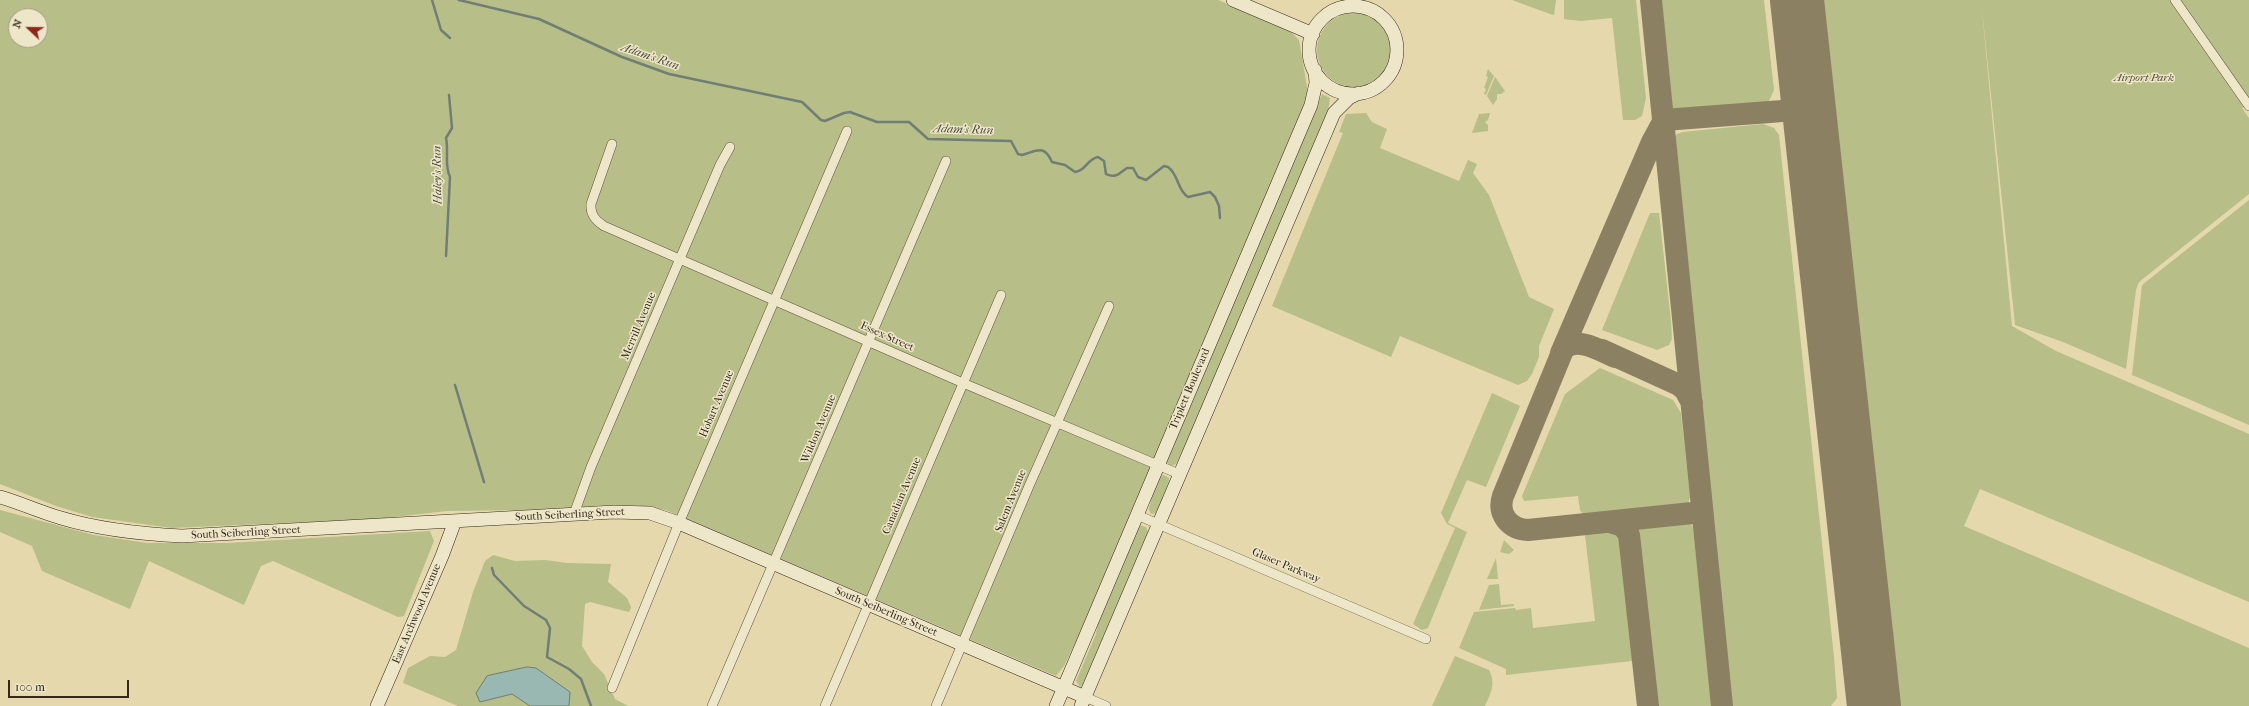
<!DOCTYPE html>
<html>
<head>
<meta charset="utf-8">
<style>
  body { margin:0 }
  #map { position:relative; width:2249px; height:706px; overflow:hidden; background:#e5d8ac; font-family:"IM FELL French Canon",serif }
  canvas { display:block }
  .north { position:absolute; left:8px; top:8px; width:40px; height:40px; box-sizing:border-box; background:#eee6c9; border:1px solid #a49a83; border-radius:50%; rotate:292deg; font-size:11px; font-weight:700; line-height:16px; text-align:center; color:#34281a }
  .north::after { content:''; display:block; margin:auto; width:14px; height:18px; background:#8f2418; clip-path:polygon(50% 0,100% 100%,50% 72%,0 100%) }
  .scale { position:absolute; left:8px; top:680px; width:121px; height:18px; box-sizing:border-box; border:2px solid #34281a; border-top:0; padding-left:5px; font-size:12px; line-height:14px; white-space:nowrap; color:#34281a; -webkit-text-stroke:3px #eee6c9; paint-order:stroke }
</style>
</head>
<body>
<div id="map">
<canvas width="2249" height="706"></canvas>
<div class="north">N</div>
<div class="scale">100 m</div>
</div>
<script>
const context = document.querySelector('canvas').getContext('2d');
context.lineJoin = 'round';
function fillPath(path, color) {
  context.fillStyle = color;
  context.fill(path, 'evenodd');
}
function stroke(path, color, width, dash) {
  context.strokeStyle = color;
  context.lineWidth = width;
  context.lineCap = dash ? 'butt' : 'round';
  context.setLineDash(dash || []);
  context.stroke(path);
}
function drawText(font, color, halo, rows, align = 'center') {
  context.font = font + ' "IM FELL French Canon",serif';
  context.lineWidth = 3;
  context.setLineDash([]);
  context.textBaseline = 'middle';
  context.strokeStyle = halo;
  context.fillStyle = color;
  for (const [text, x, y, turn = 0] of rows) {
    context.save();
    context.translate(x, y);
    context.rotate((+turn || 0) * Math.PI / 180);
    context.textAlign = isNaN(turn) ? turn : align;
    if (halo) context.strokeText(text, 0, 0);
    context.fillText(text, 0, 0);
    context.restore();
  }
}
const green = new Path2D(`
  M0 0H1218L1279 25 1289 30 1299 40 1307 87V98L1079 635 1064 666 1056 676 666 510 636 505H609L525 510 447 511 377 519 172 528 92 517 56 506 0 484ZM16 16H40V40H16Z
  M1512 0H1556L1554 15 1550 14Z
  M1564 0H1636L1646 98 1642 116 1635 120H1623L1612 18 1581 21 1564 19Z
  M1656 0H1764L1774 90 1768 103 1759 107 1685 113 1675 112 1668 105 1666 97Z
  M1822 0H1981L2012 326 2056 351 2249 434V602L1980 489 1964 526 2249 648V706H1896Z
  M1981 0H2249V105L2242 108 2249 118V194L2139 282 2136 290 2126 369 2063 342 2015 325Z
  M1317 50a37 37 0 1 1 74 0a37 37 0 1 1-74 0Z
  M1488 69 1494 76 1486 95 1484 94 1486 89 1484 88 1488 77 1486 76Z
  M1495 77 1505 91 1501 94H1497V99L1493 105 1487 96Z
  M1322 94 1330 98 1328 111 1186 444 1176 464 1171 466 1166 462Z
  M1366 113 1372 122 1387 129 1380 148 1459 181 1468 160 1477 164 1473 173 1489 195 1529 297 1554 309 1539 346V357L1532 374 1527 381 1518 385 1400 336 1391 357 1272 306 1343 133 1339 132 1346 114Z
  M1490 113 1488 120 1485 122 1488 125V131L1472 133 1479 114Z
  M1763 124 1774 128 1779 135 1834 657 1837 698 1831 706H1730L1728 701 1670 145 1677 134 1683 132Z
  M2249 200V425L2132 375 2142 285Z
  M1650 213H1659L1671 321 1672 339 1669 345 1657 350 1602 330Z
  M1600 368 1673 400 1681 413 1690 497 1688 504 1684 507 1590 517H1585L1580 510 1578 496 1524 501 1522 496 1565 394Z
  M1492 393 1520 406 1486 487 1467 480 1448 523 1467 532 1428 628 1422 630 1413 624 1455 528 1447 524 1441 513Z
  M1164 475 1169 478V481L1157 513 1151 514 1149 510C1151 500 1155 484 1159 476Z
  M0 510 94 535 147 543H228L430 531 434 541 404 616 398 617 273 561 261 566 244 605 149 561 130 609 42 571 32 546 0 532Z
  M1685 520 1690 522 1693 528 1712 706H1652L1635 531 1639 525Z
  M1139 525 1146 527 1148 532 1083 684 1080 687 1076 681 1096 634 1099 616Z
  M1615 528 1620 530 1624 536 1636 653 1632 661 1506 675V669L1459 648 1474 612 1515 608 1516 610 1531 608 1533 628 1595 621 1585 535 1588 532Z
  M1504 540 1514 550 1509 554 1500 552Z
  M493 555 515 561 545 560 567 563 611 564 608 582 627 598 631 607 629 612 590 602 585 604 582 646 592 662 604 674 615 699 628 706H458L403 683 408 668 430 656 445 657 456 650 473 592 485 561Z
  M1496 558 1498 579H1487Z
  M1499 584 1501 605 1514 604V606L1479 610 1489 585Z
  M1455 656 1489 670C1496 683 1491 693 1485 706H1432Z`);
const water = new Path2D(`
  M527 667 536 668 570 692 569 706H530L512 694 480 702 476 693 487 676Z`);
const stream = new Path2D(`
  M432 0 441 30 450 38
  M459 0 539 19 622 57 669 74 802 102 821 120 825 121 844 113 850 112 877 122H909L928 139 1011 141 1018 154 1022 155C1037 151 1044 144 1052 162L1065 165 1075 172C1086 171 1087 159 1098 157L1104 161 1106 174C1116 179 1119 173 1127 168H1133L1138 177 1146 180 1164 166 1168 167C1179 175 1177 190 1188 197L1210 192 1215 197 1219 206 1220 218
  M446 256 450 177C444 165 449 152 446 138L452 128 449 95
  M455 385 484 482
  M492 568 494 575 524 606 546 620 550 628 547 657 569 669 581 679 591 706`);
const taxiway = new Path2D(`
  M1651 0 1722 706
  M1602 350 1679 385 1685 390 1692 403
  M1561 353 1652 142 1664 120 1809 109
  M1615 357C1601 351 1576 335 1563 350L1503 496C1497 514 1509 529 1528 530L1702 512
  M1610 522 1623 526 1629 535 1648 706`);
const runway = new Path2D(`
  M1797 0 1874 706`);
const street = new Path2D(`
  M2175 0 2249 106
  M612 144 591 204C590 215 596 221 604 226L963 383 1179 474
  M574 514 591 467 720 165 730 147
  M1137 515 1426 639
  M612 688 679 523 847 131
  M1085 697 1106 706
  M712 706 946 161
  M825 706 1001 295
  M936 706 1029 486 1109 306`);
const secondary = new Path2D(`
  M1233 0 1313 34
  M1309 50a44 44 0 1 1 88 0a44 44 0 1 1-88 0Z
  M0 497C21 503 40 512 61 518 101 530 141 534 182 536L614 512 650 513 679 523 1085 697
  M377 706 442 556 455 521
  M1056 706 1311 105 1316 83 1315 70
  M1081 706 1334 113 1349 98 1359 93`);
const parkNames = [
  ["Airport Park",2144,78]
];
const streetNames = [
  ["Merrill Avenue",639,326,-67],
  ["Essex Street",887,337,24],
  ["Triplett Boulevard",1190,389,-67],
  ["Hobart Avenue",717,404,-67],
  ["Wildon Avenue",819,429,-67],
  ["Canadian Avenue",902,496,-67],
  ["Salem Avenue",1011,501,-68],
  ["South Seiberling Street",570,515,-3],
  ["South Seiberling Street",246,533,-3],
  ["Glaser Parkway",1286,566,23],
  ["South Seiberling Street",886,612,23],
  ["East Archwood Avenue",417,614,-67]
];
const waterNames = [
  ["Adam's Run",650,57,19],
  ["Adam's Run",963,130,2],
  ["Haley's Run",438,175,-91]
];
fillPath(green, '#b7be88');
fillPath(water, '#98b8b1');
stroke(water, '#707e75', 1);
stroke(stream, '#707e75', 2.5);
stroke(taxiway, '#8c8063', 22);
stroke(runway, '#8c8063', 54);
stroke(street, '#60543e', 10);
stroke(secondary, '#34281a', 14);
stroke(street, '#eee6c9', 9);
stroke(secondary, '#eee6c9', 13);
drawText('italic 11px', '#554e36', '#eee6c9', parkNames);
drawText('11px', '#34281a', '#eee6c9', streetNames);
drawText('italic 12px', '#4d4c40', '#eee6c9', waterNames);
</script>
</body>
</html>
